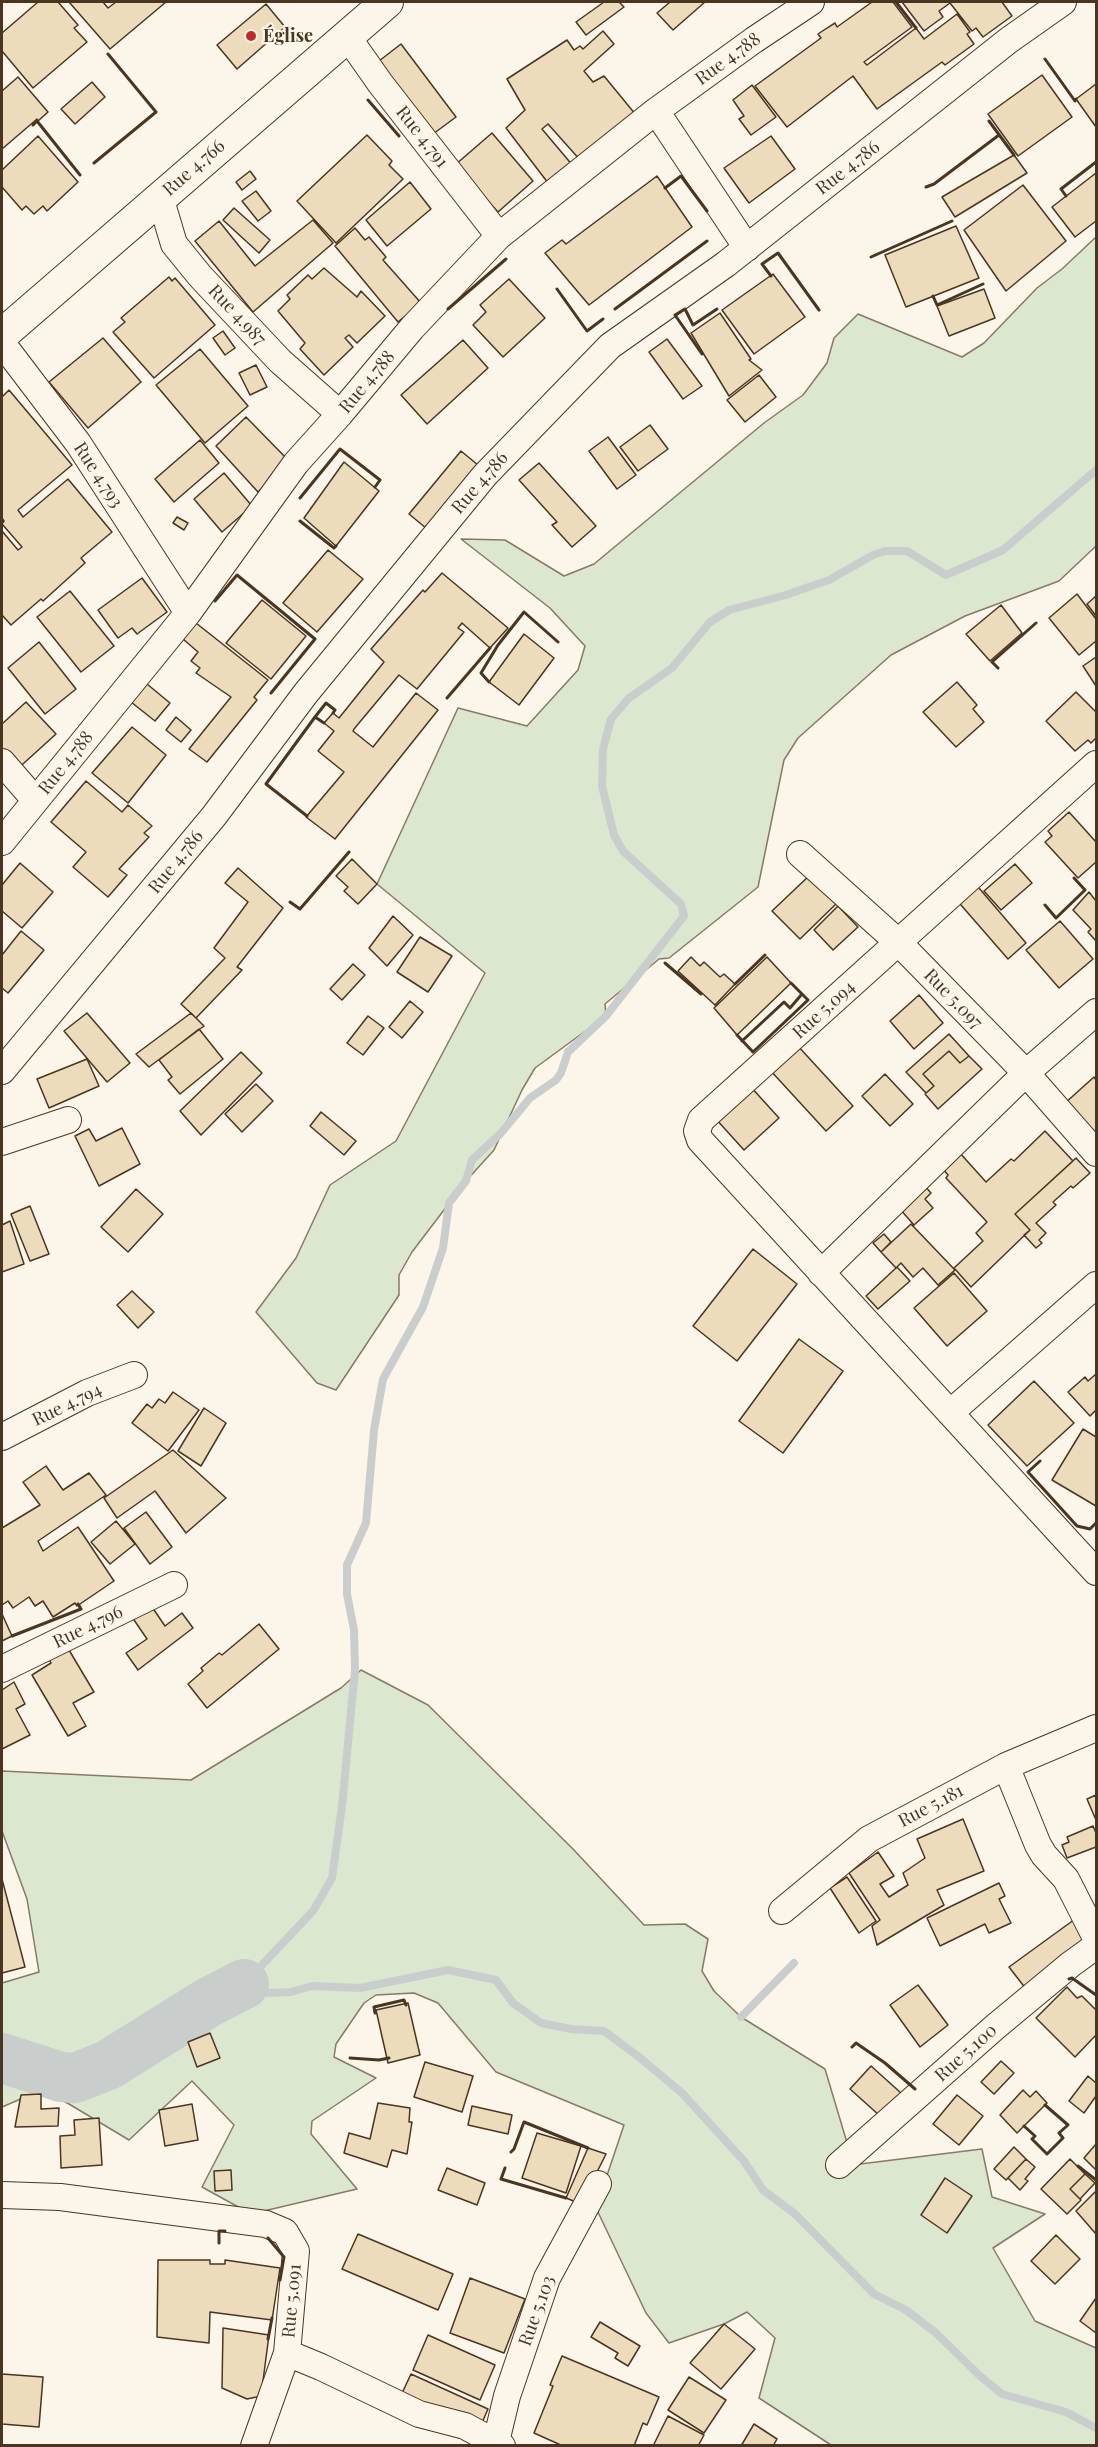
<!DOCTYPE html>
<html>
<head>
<meta charset="utf-8">
<style>
  body { margin:0 }
  #map { position:relative; width:1098px; height:2447px; overflow:hidden; background:#fbf6e9; font-family:"Playfair Display",serif }
  canvas { display:block }
  .frame { position:absolute; inset:0; border:3px solid #4a3520; pointer-events:none }
</style>
</head>
<body>
<div id="map">
<canvas width="1098" height="2447"></canvas>
<div class="frame"></div>
</div>
<script>
const context = document.querySelector('canvas').getContext('2d');
context.lineJoin = 'round';
function fillPath(path, color) {
  context.fillStyle = color;
  context.fill(path, 'evenodd');
}
function stroke(path, color, width, dash) {
  context.strokeStyle = color;
  context.lineWidth = width;
  context.lineCap = dash ? 'butt' : 'round';
  context.setLineDash(dash || []);
  context.stroke(path);
}
function drawText(font, color, halo, rows, align = 'center') {
  context.font = font + ' "Playfair Display",serif';
  context.lineWidth = 4.5;
  context.setLineDash([]);
  context.textBaseline = 'middle';
  context.strokeStyle = halo;
  context.fillStyle = color;
  for (const [text, x, y, turn = 0] of rows) {
    context.save();
    context.translate(x, y);
    context.rotate((+turn || 0) * Math.PI / 180);
    context.textAlign = isNaN(turn) ? turn : align;
    if (halo) context.strokeText(text, 0, 0);
    context.fillText(text, 0, 0);
    context.restore();
  }
}
const green = new Path2D(`
  M1096 237V546L1059 581 965 616 891 655 798 738 784 760 758 887 669 958 659 959 605 1004 606 1016 535 1068 522 1090 494 1150 466 1181 412 1252 399 1275V1295L336 1390 317 1383 256 1312 296 1258 330 1185 396 1141 485 973 377 884 458 708 527 726 578 670 585 646 550 608 461 539 505 540 564 576 594 564 764 423 803 395 827 363 834 338 858 314 962 357 984 343 1037 288 1062 269Z
  M361 1670 428 1705 573 1849 644 1925 685 1924 708 1939 702 1971 714 1991 741 2017 825 2069 851 2156 860 2164 982 2149 992 2197 1045 2214 993 2248 1035 2321 1096 2348V2445H831L759 2398 775 2338 747 2312 724 2324 669 2343 646 2313 596 2208 624 2125 496 2072 438 2003 414 1993 376 1995 364 2003 336 2044 334 2057 376 2078 312 2121 311 2134 357 2189 251 2214 202 2187 234 2125 192 2081 129 2140 44 2089 2 2107V1983L39 1972 27 1899 2 1831V1771L191 1780 341 1688Z`);
const stream = new Path2D(`
  M1096 470 1003 550 946 575 907 551H885L873 555 829 580 786 595 729 610 710 622 672 668 629 698 611 719 603 749 602 786 614 835 623 851 681 904 684 916 606 1016 568 1052 561 1073 556 1080 530 1098 501 1133 472 1160 466 1181 449 1203 443 1248 423 1307 383 1379 374 1430 366 1523 347 1565V1594L354 1630 355 1670 342 1806 332 1878 313 1911 244 1984 268 1993 291 1992 312 1986 360 1988 448 1970 496 1980 513 2003 541 2023 571 2029 604 2031 639 2057 682 2093 744 2161 763 2190 795 2214 874 2294 906 2310 936 2333 980 2376 1002 2394 1066 2412 1096 2428
  M741 2017 794 1963`);
const river = new Path2D(`
  M2 2058 61 2077 75 2078 108 2065 209 2002 244 1984`);
const building = new Path2D(`
  M38 2H58L78 25 74 28 87 42 33 88 2 51V33Z
  M69 2H103L108 8 116 2H166L110 49Z
  M604 2H619L624 7 586 35 576 22Z
  M670 2H705L673 30 657 13Z
  M872 2H893L912 27 864 62 867 65 916 28 924 39 957 14 970 32 967 34 974 44 945 65 942 62 877 109 853 76 787 127 755 86 821 38 818 34 824 30 835 23 837 27Z
  M902 2H1002L1012 16 983 37 976 28 972 31 950 3 939 11 943 17 924 31Z
  M266 4 285 27 237 69 217 45Z
  M603 31 614 44 584 71 593 82 604 76 636 115 581 161 548 124 542 129 579 173 555 192 506 128 525 110 507 79 567 40 574 50 580 46 583 49Z
  M401 44 456 117 433 134 379 61Z
  M1042 75 1072 117 1018 156 988 114Z
  M18 77 48 112 38 121 37 119 2 149V91Z
  M92 82 105 97 75 124 61 109Z
  M1096 84V127L1076 99Z
  M752 85 776 117 751 135 739 119 744 116 733 100Z
  M492 133 533 181 498 212 455 165Z
  M367 135 392 161 389 165 403 179 336 243 297 201Z
  M38 136 78 182 47 211 43 206 34 214 26 206 22 210 2 187V170Z
  M771 136 795 169 749 203 724 168Z
  M1014 155 1027 173 955 217 942 197Z
  M250 171 256 179 242 190 236 182Z
  M1096 173V221L1075 237 1052 207Z
  M657 176 692 227 589 305 545 253 562 240 566 244Z
  M410 182 431 209 387 246 366 220Z
  M1023 185 1066 241 1006 291 964 230Z
  M256 191 271 211 258 221 242 201Z
  M234 208 270 240 259 253 223 220Z
  M313 220 333 243 253 312 195 241 219 221 255 266Z
  M956 226 979 278 906 307 885 255Z
  M355 228 365 240 369 237 386 257 383 260 421 303 398 322 335 246Z
  M324 268 357 297 361 291 385 316 357 343 349 335 345 338 353 347 324 375 300 349 305 343 278 311 290 299 287 295 308 275 312 279Z
  M773 274 805 317 754 354 722 310Z
  M169 277 172 281 175 278 215 325 154 378 113 332 125 322 121 318Z
  M509 279 545 318 503 357 473 325 486 312 480 305Z
  M984 289 995 318 949 336 937 306Z
  M720 313 751 359 749 360 762 370 729 396 691 333Z
  M223 331 235 348 225 355 213 338Z
  M103 338 141 382 88 428 49 382Z
  M667 339 702 386 683 399 649 352Z
  M463 340 488 368 427 424 401 395Z
  M200 349 248 406 205 443 156 385Z
  M256 365 267 387 250 395 239 373Z
  M759 375 776 397 745 422 727 400Z
  M9 390 72 465 18 510 23 517 68 479 112 532 81 558 85 563 43 601 41 599 11 625 2 615V531L18 550 22 547 2 524 4 521 2 518V397Z
  M246 417 290 462 258 492 216 446Z
  M650 425 668 449 638 471 620 447Z
  M608 437 636 475 617 489 589 451Z
  M200 440 219 463 174 502 155 479Z
  M461 451 478 465 426 528 409 514Z
  M344 462 379 491 336 546 304 518Z
  M539 463 596 526 572 547 552 525 557 522 519 480Z
  M224 473 252 506 222 532 194 499Z
  M177 517 188 523 184 530 173 523Z
  M328 550 363 579 317 632 283 603Z
  M442 573 508 628 490 648 462 623 458 628 464 632 417 689 399 675 354 729 353 731 373 747 416 693 438 710 335 839 306 817 344 772 318 751 334 731 324 723 333 713 339 718 384 662 371 649 423 590 425 592Z
  M142 578 167 612 137 634 132 628 118 638 98 610Z
  M70 591 114 646 81 672 37 617Z
  M1077 594 1096 619V641L1079 655 1049 618Z
  M1096 596V616L1087 604Z
  M262 600 306 636 271 679 226 643Z
  M1001 605 1022 633 990 661 966 634Z
  M196 623 268 680 254 697 257 700 207 762 189 749 231 697 196 673 200 668 191 661 198 652 183 639Z
  M524 634 554 658 519 705 489 682Z
  M39 642 76 689 45 714 8 668Z
  M1096 657V686L1083 666Z
  M957 682 977 705 973 709 984 722 956 747 923 712Z
  M147 684 170 703 155 721 131 702Z
  M1076 692 1096 712V738L1091 743 1088 740 1075 751 1046 721Z
  M26 702 56 734 13 773 2 760V724Z
  M176 717 191 730 181 742 166 730Z
  M132 727 166 755 128 803 92 773Z
  M86 781 122 812 128 805 152 826 144 833 149 837 119 869 127 875 108 897 73 867 86 852 51 822Z
  M1069 812 1096 842V862L1078 878 1045 842 1052 836 1048 831Z
  M352 859 377 884 358 904 344 891 348 887 336 876Z
  M20 863 53 892 22 928 2 911V885Z
  M1015 864 1032 883 1001 910 984 891Z
  M238 868 283 908 237 967 242 970 196 1018 181 1004 225 958 214 948 248 902 225 883Z
  M811 874 838 902 800 939 772 911Z
  M973 881 1026 943 1008 959 954 897Z
  M1089 892 1096 901V941L1088 932 1091 929 1073 910Z
  M838 906 858 927 833 950 814 930Z
  M393 916 413 935 387 966 369 948Z
  M1060 921 1093 959 1059 988 1026 950Z
  M21 931 44 950 8 993 2 988V955Z
  M420 937 452 956 428 992 397 972Z
  M691 957 700 966 704 962 720 977 724 974 735 984 715 1005 678 971Z
  M767 957 791 983 737 1035 714 1008Z
  M353 964 365 975 342 1000 330 989Z
  M919 995 943 1023 914 1049 890 1021Z
  M410 1001 423 1012 402 1038 389 1027Z
  M87 1013 130 1063 107 1082 64 1031Z
  M191 1013 204 1026 149 1067 136 1054Z
  M368 1016 384 1028 363 1055 347 1043Z
  M199 1029 223 1059 180 1094 168 1080 172 1077 159 1060Z
  M949 1034 969 1056 960 1063 949 1051 923 1074 934 1086 926 1093 906 1072Z
  M797 1045 853 1106 826 1131 770 1070Z
  M949 1051 960 1063 969 1056 982 1069 938 1109 925 1094 934 1086 923 1074Z
  M241 1052 262 1073 201 1135 180 1111Z
  M87 1059 99 1086 49 1108 37 1079Z
  M885 1074 913 1104 890 1126 862 1096Z
  M1094 1077 1096 1080V1130L1092 1134 1064 1104Z
  M256 1084 273 1101 242 1132 225 1114Z
  M750 1086 779 1118 744 1150 715 1118Z
  M321 1112 356 1141 344 1155 310 1126Z
  M122 1128 140 1164 99 1186 75 1136 89 1129 96 1141Z
  M1045 1131 1073 1161 1015 1214 1030 1230 971 1287 954 1268 983 1241 976 1233 987 1222 946 1178 948 1175 942 1168 959 1152 986 1182 1011 1159 1014 1161Z
  M1076 1158 1090 1173 1073 1188 1071 1186 1053 1202 1056 1205 1036 1223 1046 1233 1039 1240 1042 1243 1036 1248 1024 1235 1030 1230 1015 1214Z
  M924 1185 931 1193 925 1199 933 1208 914 1225 899 1208Z
  M136 1189 163 1214 128 1252 101 1227Z
  M30 1206 49 1254 30 1261 11 1214Z
  M10 1221 24 1264 2 1272V1225Z
  M911 1224 955 1270 938 1285 923 1268 913 1277 901 1263 896 1268 881 1252Z
  M884 1234 891 1242 881 1252 873 1243Z
  M753 1249 797 1284 737 1361 693 1326Z
  M897 1267 910 1281 878 1309 866 1296Z
  M954 1273 987 1311 947 1346 914 1308Z
  M132 1291 154 1312 138 1328 117 1305Z
  M799 1339 843 1371 783 1453 739 1421Z
  M1096 1374V1410L1090 1416 1068 1392 1085 1377 1088 1381Z
  M1034 1381 1074 1423 1027 1466 988 1425Z
  M173 1392 199 1410 168 1451 132 1423 147 1404 152 1408 159 1399 165 1403Z
  M204 1408 226 1423 201 1466 178 1451Z
  M1083 1429 1096 1437V1506L1052 1480Z
  M173 1450 226 1498 186 1533 155 1491 117 1518 104 1498Z
  M46 1466 63 1490 89 1473 106 1495 38 1541 43 1551 78 1527 114 1581 77 1606 75 1603 53 1617 43 1601 35 1606 29 1597 13 1608 8 1601 2 1605V1528L40 1505 23 1482Z
  M146 1512 172 1547 150 1564 124 1528Z
  M116 1521 135 1544 110 1564 91 1542Z
  M150 1604 165 1626 182 1613 193 1628 138 1670 126 1653 147 1639 132 1617Z
  M2 1614 12 1636 2 1641Z
  M259 1624 279 1649 207 1708 188 1684 203 1671 201 1668 219 1653 222 1655Z
  M66 1645 94 1692 73 1703 86 1726 68 1736 32 1675 51 1663 48 1657Z
  M14 1682 25 1704 16 1709 30 1735 2 1749V1690Z
  M1096 1795V1820L1087 1799Z
  M963 1819 984 1871 937 1890 944 1905 877 1945 872 1926 880 1920 849 1873 878 1852 894 1876 880 1884 889 1897 908 1885 903 1873 925 1858 917 1839Z
  M1093 1826 1096 1833V1847L1067 1858 1062 1845 1069 1842 1067 1837Z
  M847 1877 876 1921 859 1933 830 1888Z
  M2 1879 25 1967 2 1973Z
  M999 1883 1005 1896 999 1899 1011 1923 989 1933 985 1924 940 1946 927 1918Z
  M1082 1914 1093 1936 1026 1989 1009 1967Z
  M918 1985 948 2025 920 2047 890 2005Z
  M1067 1987 1077 1998 1082 1996 1096 2010V2035L1075 2057 1036 2018Z
  M408 2003 420 2055 388 2063 376 2010Z
  M210 2033 220 2058 197 2067 188 2042Z
  M1001 2061 1014 2073 994 2094 981 2082Z
  M425 2062 473 2076 462 2112 414 2097Z
  M871 2066 901 2093 880 2116 850 2089Z
  M1088 2076 1096 2083V2096L1084 2113 1069 2101Z
  M1023 2090 1030 2097 1036 2091 1047 2103 1017 2133 1000 2115Z
  M41 2094V2109L59 2108 58 2126 15 2127 21 2095Z
  M957 2095 983 2116 959 2145 933 2124Z
  M378 2103 410 2108 409 2122H412L407 2154 392 2150 387 2167 344 2153 349 2133 370 2139Z
  M192 2104 198 2140 165 2146 159 2110Z
  M472 2106 512 2115 508 2134 468 2125Z
  M99 2118 102 2165 61 2168 60 2136 75 2135 74 2120Z
  M537 2133 581 2146 566 2193 522 2178Z
  M1096 2144V2170L1084 2158Z
  M1014 2147 1026 2159 1006 2180 994 2169Z
  M588 2148 606 2154 581 2204 566 2198Z
  M1026 2159 1035 2167 1025 2179 1028 2181 1020 2190 1008 2178Z
  M1070 2159 1085 2174 1070 2189 1081 2200 1067 2214 1041 2189Z
  M447 2168 485 2183 477 2205 438 2190Z
  M231 2170 232 2190 215 2191 214 2171Z
  M1085 2174 1095 2183 1080 2199 1070 2189Z
  M945 2178 972 2196 947 2233 921 2215Z
  M1096 2191V2234L1076 2211Z
  M358 2234 453 2274 438 2310 342 2269Z
  M1056 2235 1080 2259 1055 2284 1031 2261Z
  M158 2260H210V2264H225V2260L280 2268 272 2320 210 2312 209 2343 157 2337Z
  M470 2278 525 2299 504 2353 450 2333Z
  M1096 2298V2333L1080 2321Z
  M600 2322 640 2346 628 2366 615 2358 618 2353 591 2337Z
  M724 2324 755 2349 721 2389 690 2363Z
  M223 2328 269 2335 261 2396 247 2399 222 2388Z
  M428 2335 495 2365 480 2400 413 2370Z
  M562 2356 659 2397 647 2425 643 2423 634 2446H563L534 2433 553 2386 550 2385Z
  M2 2374 43 2377 39 2427 2 2424Z
  M411 2374 488 2409 474 2441 396 2406Z
  M689 2377 726 2400 704 2433 668 2410Z
  M668 2416 704 2435 698 2446H653Z
  M754 2424 777 2439 773 2446H741Z`);
const minor = new Path2D(`
  M347 36 380 83 499 236
  M656 111 747 248
  M160 197 174 244 200 276 280 361 340 414
  M2 343 78 443 188 613
  M2 762 35 800
  M1096 764 701 1120 697 1131 700 1140 1096 1572
  M2 842 188 613 296 463 340 414 412 328 499 236 656 111 754 40 811 2
  M800 854 899 943 1026 1073 1096 1153
  M2 1071 214 816 306 693 485 475 610 346 726 264 1009 40 1063 2
  M2 1142 68 1120
  M821 1273 1026 1073 1096 1012
  M950 1413 1096 1285
  M2 1437 87 1393 134 1375
  M2 1669 174 1585
  M1006 1766 1038 1845 1044 1855 1066 1879 1096 1938
  M782 1911 869 1839 1006 1766 1096 1728
  M839 2165 995 2027 1071 1964 1096 1946
  M2 2195 60 2197 266 2224 285 2232 296 2251 287 2353 321 2367 419 2414 465 2426 502 2446
  M254 2446 287 2353
  M495 2446 507 2396 547 2278 598 2184`);
const tertiary = new Path2D(`
  M2 335 387 2`);
const wall = new Path2D(`
  M896 2 916 28
  M1045 59 1075 101 1076 99
  M368 100 399 136
  M989 121 1014 155
  M33 125 37 121 80 175
  M94 163 156 112 108 54
  M926 187 934 184 999 135
  M665 188 681 176 707 211
  M1066 196 1061 189 1096 162
  M871 257 952 221
  M771 276 762 264 778 253 819 310
  M557 289 587 331 603 319
  M933 296 937 305 983 284
  M448 309 506 259
  M615 309 707 241
  M702 354 675 315 685 309 693 325 717 309
  M300 498 340 449 380 480 375 487
  M300 521 334 548 336 546
  M215 601 237 575 315 639 271 693
  M998 668 992 662 1036 623
  M489 682 481 673 498 645 524 612 558 642
  M447 698 490 648
  M324 723 315 717 326 703 335 710 333 713
  M307 816 266 784 315 717
  M290 902 300 909 349 852
  M1045 905 1056 918 1085 890 1074 878
  M665 963 701 994
  M735 984 765 955
  M737 1035 753 1052 808 1000 791 983
  M742 1041 784 1002 790 1008 802 994
  M1040 1461 1028 1472 1077 1526 1090 1529 1096 1523
  M12 1636 81 1609 78 1604
  M1069 1979 1072 1978 1096 1995
  M375 2013 374 2007 404 2000 406 2005
  M852 2047 856 2043 885 2063 915 2089
  M350 2058 379 2060 389 2058
  M1024 2126 1035 2136 1032 2139 1047 2154 1063 2138 1059 2133 1068 2125 1045 2105
  M511 2152 514 2149 524 2122 588 2148
  M1078 2166 1096 2180
  M505 2168 501 2179 566 2198
  M268 2238 284 2257 280 2280
  M219 2243V2231H225
  M268 2339 272 2318`);
const markers = [
  [251,36,6,"#c62828"]
];
const poiNames = [
  ["Église",263,36]
];
const streetNames = [
  ["Rue 4.788",728,59,-36],
  ["Rue 4.791",422,137,52],
  ["Rue 4.766",194,168,-41],
  ["Rue 4.786",848,168,-38],
  ["Rue 4.987",237,315,47],
  ["Rue 4.788",367,382,-50],
  ["Rue 4.793",98,475,57],
  ["Rue 4.786",480,483,-49],
  ["Rue 4.788",66,763,-51],
  ["Rue 4.786",176,862,-51],
  ["Rue 5.097",953,999,46],
  ["Rue 5.094",824,1010,-42],
  ["Rue 4.794",67,1405,-26],
  ["Rue 4.796",88,1627,-26],
  ["Rue 5.181",931,1806,-28],
  ["Rue 5.100",966,2053,-42],
  ["Rue 5.091",292,2301,-85],
  ["Rue 5.103",537,2311,-70]
];
fillPath(green, '#dce7d0');
stroke(green, '#887966', 1.5);
stroke(stream, '#c9cecd', 8);
stroke(river, '#c9cecd', 50);
fillPath(building, '#ecdcbc');
stroke(building, '#4a3520', 1.5);
stroke(minor, '#4a3520', 28);
stroke(tertiary, '#4a3520', 34);
stroke(minor, '#fbf6e9', 26);
stroke(tertiary, '#fbf6e9', 32);
stroke(wall, '#4a3520', 3);
for (const [x, y, r, color] of markers) {
  const dot = new Path2D();
  dot.arc(x, y, r, 0, 2 * Math.PI);
  context.fillStyle = color;
  context.fill(dot);
  stroke(dot, '#fbf6e9', 2);
}
drawText('bold 18px', '#4a3520', '#fbf6e9', poiNames, 'left');
drawText('18px', '#4a3520', '#fbf6e9', streetNames);
</script>
</body>
</html>
